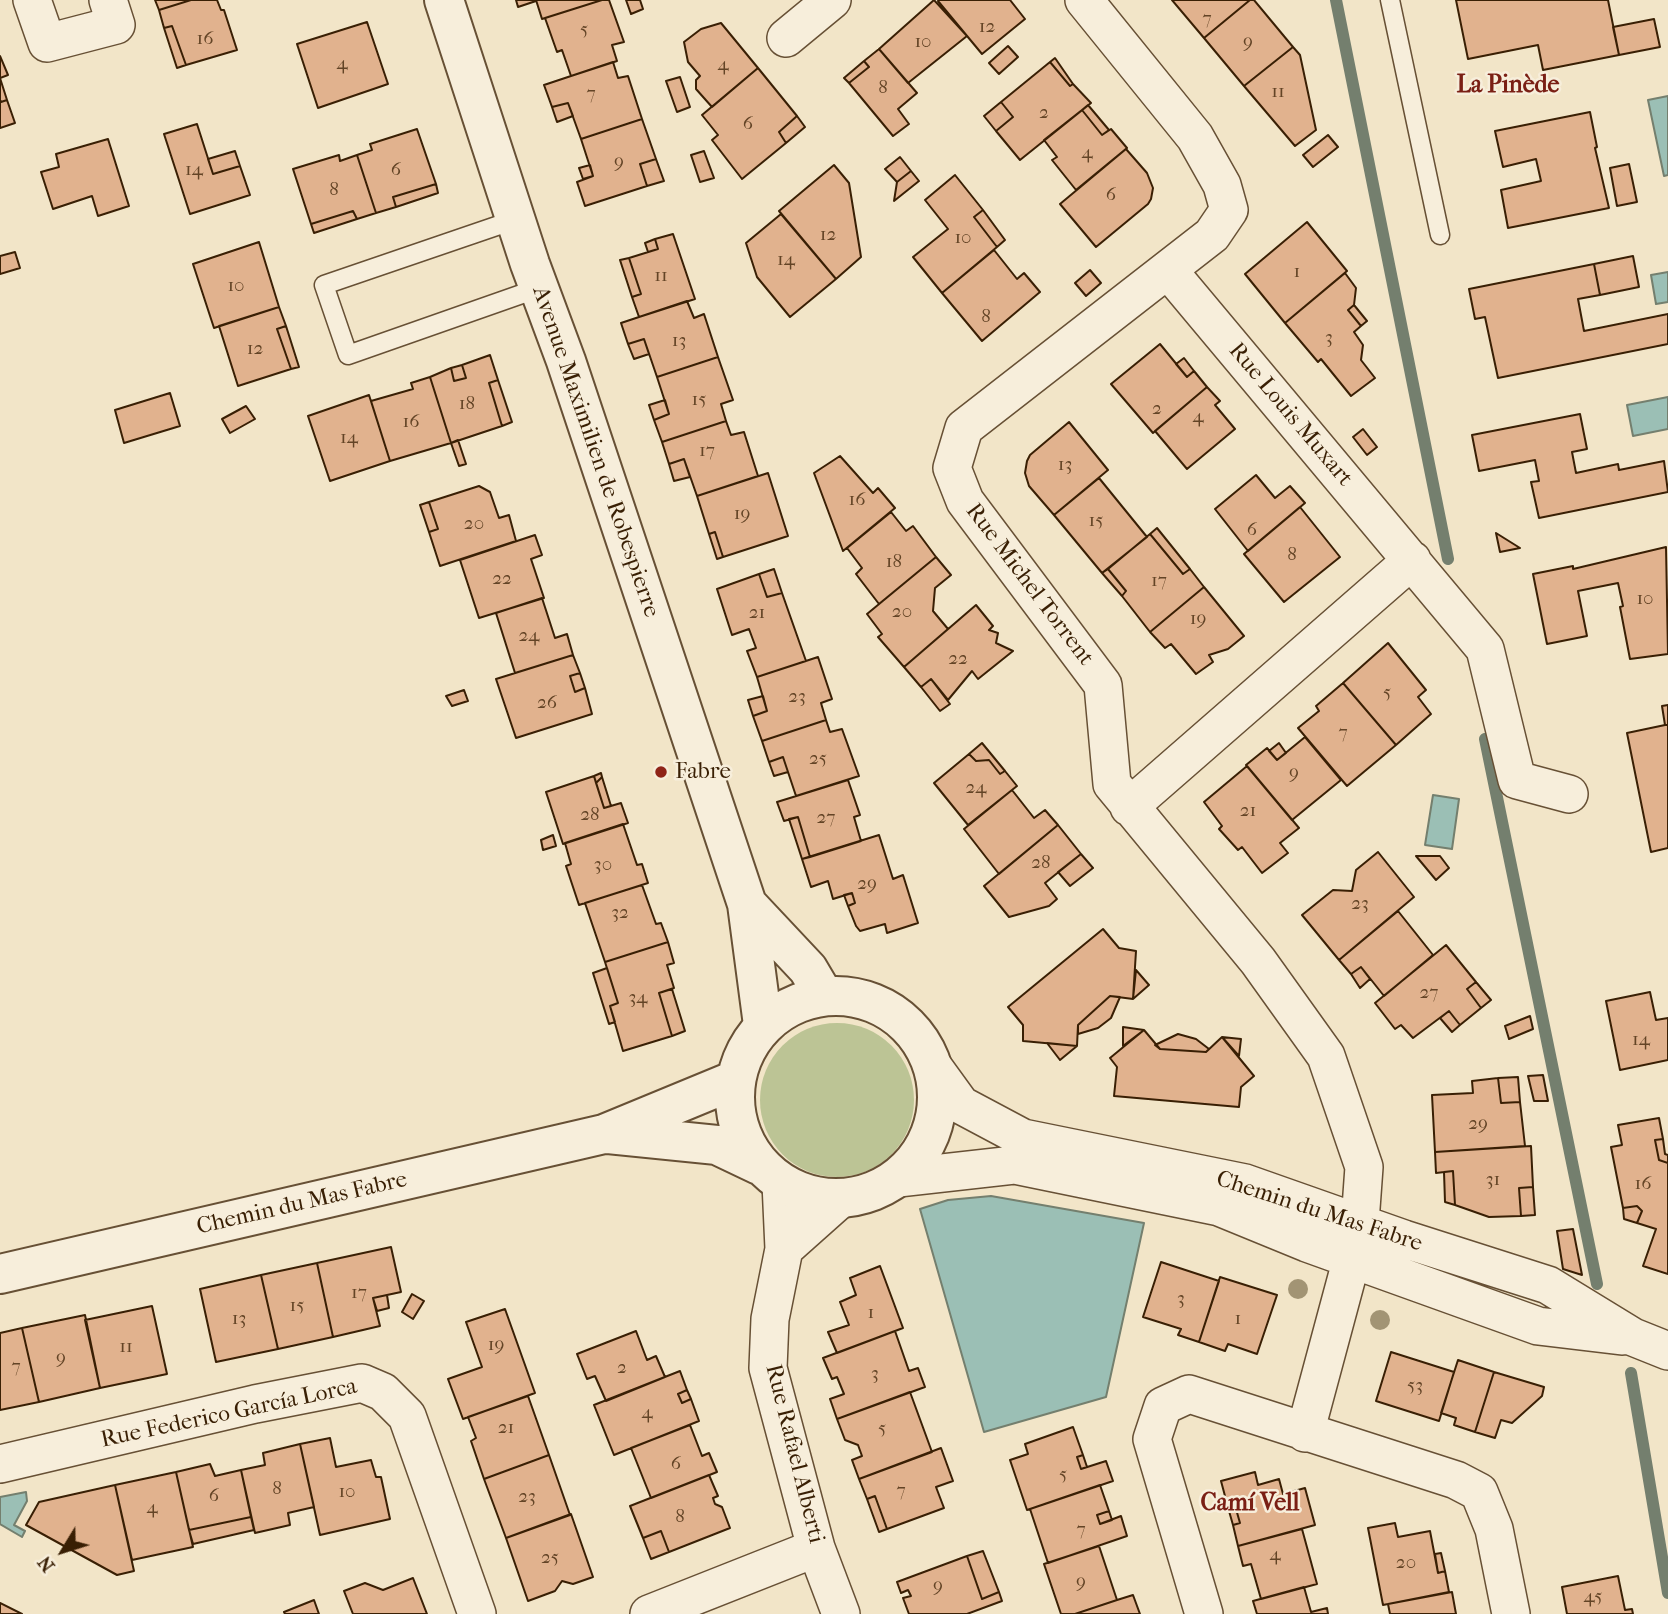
<!DOCTYPE html>
<html>
<head>
<meta charset="utf-8">
<style>
  body { margin:0 }
  #map { position:relative; width:1668px; height:1614px; overflow:hidden; background:#f2e5c8; font-family:"IM FELL French Canon",serif }
  canvas { display:block }
  .north { position:absolute; left:28px; top:1516px; width:70px; height:70px; -webkit-text-stroke:5px #f7eedb; paint-order:stroke; rotate:232deg; font-size:19px; font-weight:700; line-height:28px; text-align:center; color:#391f04 }
  .north::after { content:''; display:block; margin:auto; width:24px; height:32px; background:#391f04; clip-path:polygon(50% 0,100% 100%,50% 72%,0 100%) }
</style>
</head>
<body>
<div id="map">
<canvas width="1668" height="1614"></canvas>
<div class="north">N</div>
</div>
<script>
const context = document.querySelector('canvas').getContext('2d');
context.lineJoin = 'round';
function fillPath(path, color) {
  context.fillStyle = color;
  context.fill(path, 'evenodd');
}
function stroke(path, color, width, dash) {
  context.strokeStyle = color;
  context.lineWidth = width;
  context.lineCap = dash ? 'butt' : 'round';
  context.setLineDash(dash || []);
  context.stroke(path);
}
function drawText(font, color, halo, rows, align = 'center') {
  context.font = font + ' "IM FELL French Canon",serif';
  context.lineWidth = 5;
  context.setLineDash([]);
  context.textBaseline = 'middle';
  context.strokeStyle = halo;
  context.fillStyle = color;
  for (const [text, x, y, turn = 0] of rows) {
    context.save();
    context.translate(x, y);
    context.rotate((+turn || 0) * Math.PI / 180);
    context.textAlign = isNaN(turn) ? turn : align;
    if (halo) context.strokeText(text, 0, 0);
    context.fillText(text, 0, 0);
    context.restore();
  }
}
const green = new Path2D(`
  M760 1100a77 77 0 1 1 154 0a77 77 0 1 1-154 0Z`);
const water = new Path2D(`
  M1668 96V175L1664 176 1648 100Z
  M1668 272V302L1656 304 1651 275Z
  M1668 397V429L1633 436 1627 405Z
  M1433 795 1459 799 1452 849 1425 845Z
  M991 1196 1144 1223 1106 1397 984 1432 920 1209 948 1200Z
  M26 1492 27 1501 14 1525 25 1531 22 1537 0 1524V1497Z`);
const stream = new Path2D(`
  M1336 0 1448 559
  M1485 739 1597 1284
  M1631 1373 1668 1593`);
const building = new Path2D(`
  M155 0H191L159 10Z
  M191 0H217L221 10H224L237 50 186 65 172 26 164 28 159 10Z
  M516 0H536V1L518 7Z
  M536 0H602L542 19Z
  M602 0H609L624 42 612 45 617 61 571 76 562 50 557 52 545 18Z
  M626 0H640L643 9 631 14Z
  M934 0 967 36 908 83 879 49Z
  M939 0H1010L1025 19 982 54 938 1Z
  M1172 0H1250L1204 38Z
  M1250 0H1254L1293 47 1244 86 1204 38Z
  M1456 0H1608L1619 55 1543 70 1538 45 1468 59Z
  M1654 19 1660 47 1619 55 1613 27Z
  M367 22 388 84 318 108 297 44Z
  M721 23 758 68 712 107 696 89V80L700 76 688 62 684 42 701 29Z
  M172 26 186 65 177 68 164 28Z
  M1008 46 1018 57 999 74 989 63Z
  M1293 47 1300 55 1316 130 1295 146 1244 86Z
  M879 49 917 93 898 109 909 124 893 136 849 83 869 67 864 61Z
  M0 56 8 75 0 78Z
  M1055 58 1073 84 1070 86 1050 62Z
  M864 61 869 67 849 83 844 78Z
  M613 62 618 78 628 76 642 119 581 139 568 103 552 107 544 85Z
  M1050 62 1070 86 1073 84 1091 103 1020 160 996 131 1013 117 1001 102Z
  M758 68 797 116 779 132 786 143 742 179 712 140 718 135 702 115Z
  M680 77 690 107 677 112 666 81Z
  M0 78 7 100 1 102 0 100Z
  M0 100 1 102 7 100 15 123 0 128Z
  M1001 102 1013 117 996 131 984 116Z
  M568 103 573 116 557 122 552 107Z
  M1088 105 1109 130 1102 135 1082 110Z
  M1082 110 1102 135 1111 129 1127 148 1076 190 1052 160 1057 157 1044 140Z
  M1590 112 1597 147 1595 148 1609 208 1508 228 1501 190 1541 181 1536 159 1503 167 1495 131Z
  M797 116 805 127 786 143 779 132Z
  M642 119 656 159 640 164 647 186 585 206 577 182 593 176 581 139Z
  M197 124 213 174 240 166 250 195 190 214 164 134Z
  M417 129 436 184 393 197 396 207 376 213 357 155 372 150 370 144Z
  M1328 135 1338 147 1313 167 1303 155Z
  M108 139 129 206 98 216 92 196 53 209 41 172 59 167 56 154Z
  M1126 149 1147 173 1153 188 1151 199 1148 204 1096 247 1060 204Z
  M235 151 240 166 213 174 208 159Z
  M704 151 714 178 700 182 691 155Z
  M339 155 340 161 357 155 376 213 357 219 353 211 311 224 293 169Z
  M900 157 911 171 897 182 885 169Z
  M656 159 664 181 647 186 640 164Z
  M1629 164 1637 202 1617 206 1610 168Z
  M590 165 593 176 583 179 579 168Z
  M834 165 849 183 861 257 836 279 779 211Z
  M911 171 919 181 894 201 897 182Z
  M955 175 983 210 974 217 997 247 942 293 913 257 948 229 925 200Z
  M436 184 438 193 396 207 393 197Z
  M983 210 1005 240 997 247 974 217Z
  M353 211 357 219 314 233 311 224Z
  M781 214 836 279 790 317 757 277 746 243Z
  M1307 222 1347 271 1285 323 1245 274Z
  M673 234 695 299 639 317 632 297 641 294 629 258 658 249 655 239Z
  M655 239 658 249 648 252 645 243Z
  M259 242 279 307 214 328 193 264Z
  M994 250 1017 279 1024 273 1040 292 982 341 942 293Z
  M15 252 20 268 0 274V256Z
  M1633 256 1639 287 1600 295 1594 264Z
  M629 258 641 294 632 297 620 260Z
  M1594 264 1600 295 1578 299 1584 331 1668 314V344L1498 378 1485 317 1475 319 1469 289Z
  M1090 270 1101 283 1086 296 1075 283Z
  M1345 273 1356 288 1354 305 1348 310 1361 326 1354 332 1363 345 1361 360 1375 378 1351 396 1321 359 1318 362 1285 323Z
  M687 301 694 318 704 314 718 357 657 377 644 339 628 344 621 323Z
  M1354 305 1367 321 1361 326 1348 310Z
  M279 307 286 326 277 329 291 369 238 386 219 326Z
  M286 326 299 367 291 369 277 329Z
  M644 339 649 354 634 359 628 344Z
  M1160 344 1187 377 1194 371 1207 387 1153 433 1111 384Z
  M490 355 498 380 489 383 502 426 451 443 430 377 451 368 454 381 466 378 462 365Z
  M718 357 733 400 721 404 726 421 662 442 654 420 669 414 657 377Z
  M1184 358 1194 371 1187 377 1176 364Z
  M462 365 466 378 454 381 451 368Z
  M430 377 451 443 390 461 371 401 413 389 411 383Z
  M498 380 512 422 502 426 489 383Z
  M1207 387 1220 401 1215 405 1235 429 1187 469 1155 431Z
  M170 393 180 426 124 443 115 410Z
  M369 395 390 461 330 481 308 416Z
  M665 400 669 414 654 420 649 405Z
  M246 406 255 419 230 433 222 419Z
  M1580 414 1587 449 1572 452 1576 473 1618 464 1619 470 1664 461 1668 492 1539 518 1531 482 1539 481 1535 460 1479 471 1472 435Z
  M726 421 731 435 744 432 758 476 697 496 684 459 669 464 662 442Z
  M1069 422 1108 470 1054 515 1029 486 1025 473 1027 461 1030 455Z
  M1363 429 1377 447 1367 455 1353 437Z
  M458 440 466 464 459 466 451 443Z
  M840 456 873 493 878 488 895 508 843 551 814 473Z
  M684 459 690 477 674 481 669 464Z
  M768 473 788 536 723 557 715 532 709 534 697 496Z
  M1256 475 1275 498 1290 486 1305 503 1248 551 1215 509Z
  M1099 478 1147 537 1102 573 1054 515Z
  M479 486 490 492 499 518 509 515 516 541 440 566 429 532 438 529 429 502Z
  M429 502 438 529 429 532 420 505Z
  M1300 507 1340 557 1284 602 1244 554Z
  M891 512 906 531 913 526 936 557 879 604 856 574 862 568 847 548Z
  M1157 528 1190 569 1183 574 1150 534Z
  M715 532 723 557 717 559 709 534Z
  M1496 533 1520 548 1500 552Z
  M1150 534 1183 574 1190 569 1204 587 1150 632 1122 596 1126 591 1108 569Z
  M535 535 542 555 531 559 544 598 479 618 460 560Z
  M1666 547 1668 654 1630 659 1620 607 1623 606 1618 583 1578 591 1587 636 1547 644 1533 574 1573 566V569Z
  M936 557 951 575 935 588 933 611 948 629 904 667 878 637 882 634 867 614Z
  M774 569 782 593 767 597 759 574Z
  M1108 569 1126 591 1122 596 1102 573Z
  M759 574 767 597 782 593 806 661 757 677 747 651 756 648 749 629 732 635 717 589Z
  M1204 587 1244 636 1228 649 1209 655 1213 662 1196 674 1171 644 1165 648 1150 632Z
  M542 598 555 638 567 634 573 655 515 673 496 613Z
  M976 605 993 626 989 630 998 633 996 643 1013 651 978 679 972 671 948 700 931 679 921 687 904 667Z
  M1388 643 1426 690 1418 697 1431 714 1396 745 1343 683Z
  M573 655 580 673 570 676 575 692 585 688 592 714 516 738 496 679Z
  M818 657 832 699 821 703 826 720 762 741 753 716 767 711 757 677Z
  M580 673 585 688 575 692 570 676Z
  M931 679 950 704 940 711 921 687Z
  M1343 683 1396 745 1347 786 1298 728 1319 711 1316 706Z
  M464 690 468 701 452 706 446 696Z
  M763 696 767 711 753 716 748 700Z
  M1668 705V725H1665L1662 706Z
  M826 720 830 732 842 729 859 776 796 796 783 757 769 762 762 741Z
  M1665 725H1668V848L1651 852 1627 733Z
  M1305 737 1341 780 1292 820 1246 765 1267 748 1277 760Z
  M982 743 1005 771 1000 774 989 760 976 761 969 754Z
  M1279 743 1286 753 1277 760 1269 751Z
  M969 754 976 761 989 760 1000 774 1005 771 1017 786 968 825 934 783Z
  M783 757 788 772 774 776 769 762Z
  M1247 766 1299 828 1280 843 1288 853 1262 873 1242 847 1238 850 1219 829 1222 826 1204 802Z
  M601 773 602 777 596 783 594 776Z
  M594 776 604 808 621 803 628 823 563 844 546 792Z
  M602 777 611 806 604 808 596 783Z
  M848 780 860 815 854 817 861 841 810 857 798 817 784 821 777 802Z
  M1012 790 1034 818 1045 810 1058 825 999 874 964 829Z
  M798 817 810 857 802 859 789 819Z
  M623 824 637 865 642 864 648 883 579 905 566 866 571 864 565 843Z
  M1058 825 1081 854 1045 883 1057 899 1049 906 1009 917 984 886Z
  M553 835 556 846 543 850 541 840Z
  M879 835 893 879 903 875 918 923 887 933 885 924 860 931 856 926 848 906 855 903 852 893 833 899 828 881 811 887 802 859Z
  M1378 852 1414 897 1339 960 1302 915 1333 890 1352 891 1356 870Z
  M1081 854 1093 868 1070 886 1058 872Z
  M1416 856H1440L1449 868 1436 880Z
  M642 885 656 924 661 923 668 942 605 962 585 903Z
  M852 893 855 903 848 906 844 895Z
  M1398 911 1433 955 1384 996 1361 967 1351 974 1339 960Z
  M1103 929 1119 948 1136 951 1133 999 1110 996 1078 1025 1077 1046 1023 1041V1025L1008 1007Z
  M668 942 674 963 667 965 674 988 659 993 672 1036 623 1051 610 1006 618 1003 605 962Z
  M1446 945 1476 982 1467 989 1481 1008 1460 1025 1449 1011 1413 1038 1401 1025 1395 1029 1375 1003Z
  M1361 967 1370 979 1360 988 1351 974Z
  M607 968 618 1003 610 1006 615 1022 609 1024 593 973Z
  M1136 970 1149 985 1133 999Z
  M1476 982 1491 1000 1481 1008 1467 989Z
  M672 989 685 1031 672 1036 659 993Z
  M1650 992 1656 1020 1668 1018V1060L1620 1070 1606 1001Z
  M1110 996 1120 997 1111 1018 1098 1028 1078 1034V1025Z
  M1449 1011 1460 1025 1452 1032 1440 1018Z
  M1530 1016 1533 1029 1509 1039 1505 1026Z
  M1123 1027 1144 1030 1123 1046Z
  M1144 1030 1160 1049 1206 1052 1222 1037 1254 1076 1241 1087 1239 1107 1114 1096 1117 1067 1110 1058Z
  M1178 1034 1196 1039 1209 1049 1206 1052 1160 1049 1155 1045Z
  M1222 1037 1241 1039 1239 1056Z
  M1047 1043 1077 1046 1060 1060Z
  M1543 1075 1548 1101H1534L1528 1076Z
  M1518 1077 1520 1102 1501 1103 1498 1078Z
  M1498 1078 1501 1103 1520 1102 1525 1146 1435 1152 1432 1095 1473 1093 1472 1081Z
  M1659 1118 1663 1139 1655 1140 1659 1160 1668 1163V1274L1643 1266 1656 1229 1637 1223 1642 1211 1637 1206 1623 1208 1611 1147 1622 1145 1618 1125Z
  M1663 1139 1665 1154 1668 1155V1163L1659 1160 1655 1140Z
  M1531 1146 1533 1187 1519 1188 1521 1216 1489 1217 1455 1205 1453 1171 1436 1173 1435 1152Z
  M1453 1171 1455 1205 1445 1202 1444 1172Z
  M1533 1187 1535 1215 1521 1216 1519 1188Z
  M1637 1206 1642 1211 1637 1223 1624 1219 1623 1208Z
  M1573 1229 1582 1275 1563 1269 1557 1231Z
  M391 1247 401 1292 373 1298 380 1326 333 1337 317 1263Z
  M1161 1262 1219 1281 1199 1342 1178 1335 1181 1329 1143 1317Z
  M317 1263 333 1337 278 1349 261 1275Z
  M880 1266 903 1328 837 1353 828 1332 849 1325 840 1302 856 1295 850 1278Z
  M261 1275 278 1349 216 1362 200 1289Z
  M1220 1277 1277 1295 1257 1354 1228 1344 1225 1351 1199 1342Z
  M412 1294 424 1301 413 1319 402 1312Z
  M387 1295 389 1308 377 1311 373 1298Z
  M152 1306 167 1374 100 1388 85 1320Z
  M505 1309 535 1393 463 1419 448 1379 482 1367 466 1322Z
  M85 1315 100 1388 39 1402 22 1328Z
  M22 1328 39 1402 0 1410V1333Z
  M636 1331 647 1360 656 1356 665 1377 606 1401 595 1376 587 1379 577 1354Z
  M895 1331 909 1371 918 1368 925 1387 837 1419 830 1399 844 1394 837 1377 832 1379 823 1358Z
  M1391 1352 1454 1372 1439 1421 1376 1401Z
  M1458 1360 1494 1372 1475 1432 1454 1425 1456 1418 1441 1413Z
  M680 1371 687 1390 678 1394 682 1403 691 1399 699 1421 614 1455 594 1405Z
  M1494 1372 1544 1387 1542 1396 1512 1423 1501 1420 1495 1438 1475 1432Z
  M687 1390 691 1399 682 1403 678 1394Z
  M910 1392 932 1452 859 1479 852 1460 862 1456 858 1445 845 1440 837 1419Z
  M528 1396 549 1455 484 1479 471 1441 476 1438 468 1417Z
  M690 1425 702 1456 709 1453 717 1472 651 1498 631 1448Z
  M1073 1427 1083 1455 1077 1457 1081 1469 1106 1461 1113 1481 1027 1510 1010 1460 1028 1454 1025 1444Z
  M330 1438 336 1467 371 1460 376 1477H381L390 1519 320 1535 300 1444Z
  M300 1444 314 1507 288 1513 290 1525 255 1533 241 1470 265 1465 263 1453Z
  M941 1448 953 1481 936 1487 944 1508 887 1529 875 1496 867 1499 859 1479Z
  M549 1455 570 1515 506 1538 484 1479Z
  M1083 1455 1087 1467 1081 1469 1077 1457Z
  M210 1464 215 1476 241 1470 251 1517 189 1530 176 1472Z
  M176 1472 193 1547 132 1560 115 1485Z
  M1255 1472 1258 1485 1279 1479 1283 1494 1305 1488 1315 1525 1238 1546 1233 1525 1240 1523 1236 1509 1229 1511 1221 1481Z
  M709 1475 718 1496 713 1498 715 1504 722 1507 730 1528 669 1552 661 1531 643 1538 630 1506Z
  M115 1485 134 1571 117 1575 26 1525 39 1502Z
  M1100 1485 1109 1511 1097 1515 1100 1524 1121 1516 1127 1536 1048 1563 1030 1509Z
  M875 1496 887 1529 879 1532 867 1499Z
  M1236 1509 1240 1523 1233 1525 1229 1511Z
  M1109 1511 1112 1520 1100 1524 1097 1515Z
  M571 1514 593 1577 573 1584 562 1581 555 1591 528 1601 506 1538Z
  M251 1517 254 1530 193 1544 189 1530Z
  M1395 1523 1398 1537 1430 1531 1438 1573 1445 1571 1449 1592 1383 1605 1368 1528Z
  M1302 1529 1317 1584 1261 1599 1251 1564 1243 1566 1238 1546Z
  M661 1531 669 1552 651 1559 643 1538Z
  M1099 1546 1117 1600 1075 1614H1061L1044 1564Z
  M983 1551 999 1592 982 1599 967 1556Z
  M1441 1553 1445 1571 1438 1573 1435 1554Z
  M967 1556 982 1599 999 1592 1002 1601 967 1614H909L903 1598 911 1596 908 1590 901 1593 897 1582Z
  M1618 1576 1625 1610 1632 1609 1633 1614H1567L1562 1587Z
  M413 1578 427 1614H353L344 1591 365 1583 383 1590Z
  M1304 1587 1311 1612 1327 1608 1328 1614H1257L1253 1601Z
  M1452 1592 1456 1614H1390L1388 1604Z
  M1133 1595 1140 1614H1075L1117 1600Z
  M314 1600 319 1614H285L284 1612Z
  M0 1603 22 1614H0Z`);
const service = new Path2D(`
  M1390 0 1440 235
  M517 219 324 285 348 355 539 288`);
const minor = new Path2D(`
  M32 0 47 43 116 25 108 0
  M1084 0 1195 137 1222 185 1229 210 1212 235 964 428 952 468 965 501 1103 685 1112 784 1258 961 1326 1056 1364 1167 1360 1222 1352 1258 1305 1433
  M786 38 832 0
  M1168 270 1485 649 1517 780 1569 794
  M1129 807 1412 560
  M932 1065 961 1105 1023 1138 1245 1183 1404 1239 1548 1285 1633 1337 1668 1351
  M898 1178 1014 1165 1219 1207 1307 1243 1538 1326 1622 1336
  M781 1183 784 1249 770 1319 768 1368 816 1548 841 1614
  M784 1249 839 1200
  M0 1464 255 1404 362 1383 383 1392 407 1416 477 1614
  M649 1614 816 1548
  M1204 1614 1152 1439 1163 1406 1189 1394 1456 1480 1479 1492 1494 1529 1511 1614`);
const tertiary = new Path2D(`
  M444 0 530 264 566 361 747 904 763 1025
  M747 904 808 969 824 996
  M735 1097a101 101 0 1 1 202 0a101 101 0 1 1-202 0Z
  M608 1134 717 1145 759 1165
  M0 1274 604 1134 735 1080`);
const trees = [
  [1298,1289],
  [1380,1320]
];
const markers = [
  [661,772,7,"#8f2418"]
];
const numberNames = [
  ["7",1207,19],
  ["12",987,27],
  ["5",584,30],
  ["16",205,39],
  ["10",923,42],
  ["9",1248,42],
  ["4",342,64],
  ["4",723,65],
  ["8",883,88],
  ["11",1278,92],
  ["7",591,94],
  ["2",1044,113],
  ["6",748,124],
  ["4",1087,153],
  ["9",619,162],
  ["14",194,170],
  ["6",396,170],
  ["8",334,190],
  ["6",1111,195],
  ["12",828,235],
  ["10",963,238],
  ["14",786,260],
  ["1",1297,272],
  ["11",661,276],
  ["10",236,286],
  ["8",986,317],
  ["3",1329,338],
  ["13",679,341],
  ["12",255,349],
  ["15",699,400],
  ["18",467,404],
  ["2",1157,409],
  ["4",1198,417],
  ["16",411,422],
  ["14",349,438],
  ["17",707,451],
  ["13",1065,465],
  ["16",857,500],
  ["19",742,514],
  ["15",1096,521],
  ["20",474,524],
  ["6",1252,530],
  ["8",1292,555],
  ["18",894,562],
  ["22",502,579],
  ["17",1159,581],
  ["10",1645,599],
  ["20",902,612],
  ["21",757,613],
  ["19",1198,619],
  ["24",529,636],
  ["22",958,659],
  ["5",1387,693],
  ["23",797,697],
  ["26",547,703],
  ["7",1343,733],
  ["25",818,759],
  ["9",1294,773],
  ["24",976,788],
  ["21",1248,811],
  ["28",590,815],
  ["27",826,818],
  ["28",1041,863],
  ["30",603,865],
  ["29",867,884],
  ["23",1360,904],
  ["32",620,913],
  ["27",1429,993],
  ["34",638,998],
  ["14",1641,1040],
  ["29",1478,1124],
  ["31",1493,1180],
  ["16",1643,1184],
  ["17",359,1293],
  ["3",1181,1299],
  ["15",297,1306],
  ["1",871,1313],
  ["13",239,1319],
  ["1",1238,1319],
  ["19",496,1345],
  ["11",126,1347],
  ["9",61,1358],
  ["7",16,1367],
  ["2",622,1368],
  ["3",875,1374],
  ["53",1415,1386],
  ["4",647,1413],
  ["21",506,1428],
  ["5",882,1429],
  ["6",676,1464],
  ["5",1063,1475],
  ["8",277,1489],
  ["7",901,1491],
  ["10",347,1492],
  ["6",214,1496],
  ["23",527,1497],
  ["4",152,1508],
  ["8",680,1517],
  ["7",1081,1530],
  ["4",1275,1555],
  ["25",550,1558],
  ["20",1406,1563],
  ["9",1081,1582],
  ["9",938,1586],
  ["45",1593,1597]
];
const streetNames = [
  ["Rue Louis Muxart",1290,415,50],
  ["Avenue Maximilien de Robespierre",595,452,71],
  ["Rue Michel Torrent",1029,585,53],
  ["Chemin du Mas Fabre",302,1204,-13],
  ["Chemin du Mas Fabre",1319,1212,18],
  ["Rue Federico García Lorca",229,1414,-12],
  ["Rue Rafael Alberti",794,1454,76]
];
const poiNames = [
  ["Fabre",675,772]
];
const neighbourhoodNames = [
  ["La Pinède",1508,86],
  ["Camí Vell",1250,1504]
];
fillPath(green, '#bcc495');
fillPath(water, '#9bbfb5');
stroke(water, '#747f6e', 2);
stroke(stream, '#747f6e', 12);
fillPath(building, '#e1b28e');
stroke(building, '#391f04', 2);
stroke(service, '#675035', 21);
stroke(minor, '#675035', 40);
stroke(tertiary, '#675035', 42);
stroke(service, '#f7eedb', 18);
stroke(minor, '#f7eedb', 37);
stroke(tertiary, '#f7eedb', 38);
context.fillStyle = '#a29474';
for (const [x, y] of trees) {
  context.beginPath();
  context.arc(x, y, 10, 0, 2 * Math.PI);
  context.fill();
}
for (const [x, y, r, color] of markers) {
  const dot = new Path2D();
  dot.arc(x, y, r, 0, 2 * Math.PI);
  context.fillStyle = color;
  context.fill(dot);
  stroke(dot, '#f7eedb', 2.5);
}
drawText('19px', '#634426', null, numberNames);
drawText('23px', '#391f04', '#f7eedb', streetNames);
drawText('23px', '#391f04', '#f7eedb', poiNames, 'left');
drawText('bold 24px', '#7a1f14', '#f7eedb', neighbourhoodNames);
</script>
</body>
</html>
